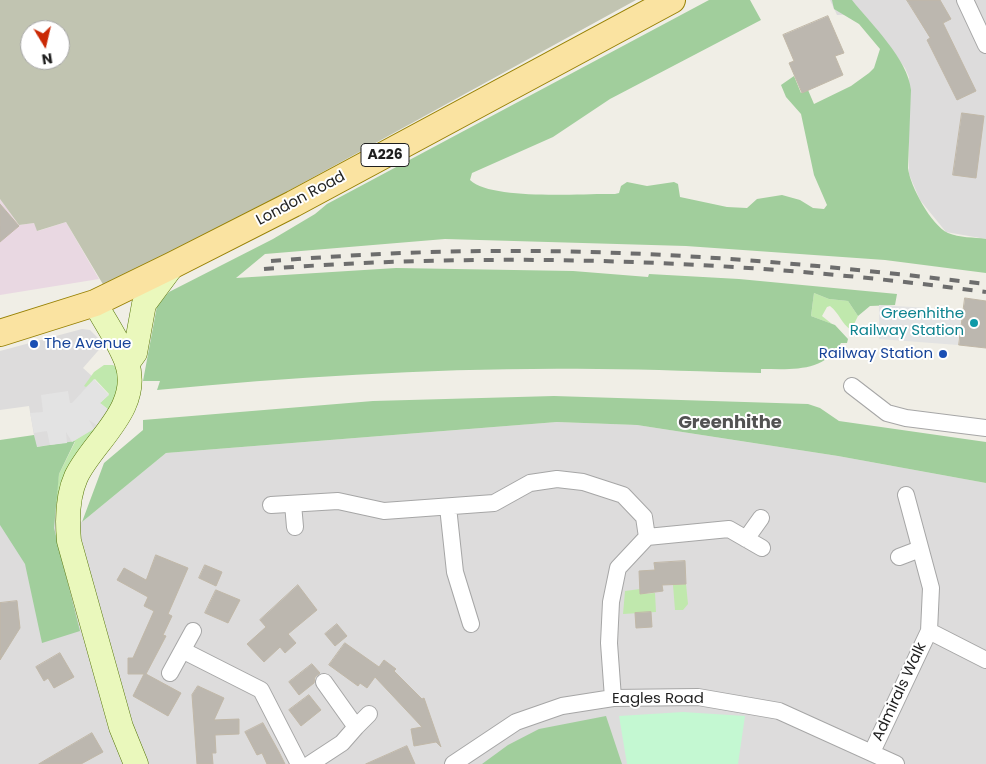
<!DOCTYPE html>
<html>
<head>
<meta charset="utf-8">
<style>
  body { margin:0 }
  #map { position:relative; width:986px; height:764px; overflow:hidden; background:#f0eee6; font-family:Poppins,sans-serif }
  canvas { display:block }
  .north { position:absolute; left:20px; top:20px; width:50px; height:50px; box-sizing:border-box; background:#fff; border:1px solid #a5a5a5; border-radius:50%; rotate:171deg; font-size:14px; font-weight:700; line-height:20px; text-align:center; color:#1f1f1f }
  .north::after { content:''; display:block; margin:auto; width:18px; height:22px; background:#ca2905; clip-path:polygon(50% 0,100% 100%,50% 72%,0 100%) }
</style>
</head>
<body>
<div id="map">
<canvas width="986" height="764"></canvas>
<div class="north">N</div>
</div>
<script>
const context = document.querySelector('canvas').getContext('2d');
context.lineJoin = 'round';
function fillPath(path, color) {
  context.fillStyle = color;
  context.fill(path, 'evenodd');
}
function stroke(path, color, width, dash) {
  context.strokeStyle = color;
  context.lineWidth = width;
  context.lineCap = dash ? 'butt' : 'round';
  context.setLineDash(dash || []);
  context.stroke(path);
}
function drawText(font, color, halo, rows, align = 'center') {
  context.font = font + ' Poppins,sans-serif';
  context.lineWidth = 4;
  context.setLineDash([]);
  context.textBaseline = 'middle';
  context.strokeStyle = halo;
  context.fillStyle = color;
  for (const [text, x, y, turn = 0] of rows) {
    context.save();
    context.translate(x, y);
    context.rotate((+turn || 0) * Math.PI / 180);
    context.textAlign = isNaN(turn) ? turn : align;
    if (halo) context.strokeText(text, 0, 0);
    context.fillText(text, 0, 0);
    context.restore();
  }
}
const residential = new Path2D(`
  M830 0H986V239L946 232 920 200 909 174V77L905 68 863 14 837 15Z
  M82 329 90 330 104 344 83 368 93 377 107 422 75 441 36 447 29 406 0 410V351Z
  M557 422 637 425 838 456 986 483V764H0V499L39 496 82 522 166 453Z`);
const industrial = new Path2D(`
  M0 199 19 225 34 223 38 231 66 222 99 279 0 295Z`);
const construction = new Path2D(`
  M0 0H636L206 236 104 286 66 222 37 231 34 223 19 225 0 199ZM30 30H60V60H30Z`);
const grass = new Path2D(`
  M814 293 829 299 848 301 858 316 851 330C841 323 840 314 830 306L827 307 822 316 832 324 811 316Z
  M104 365H113L120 371 119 398 59 504 55 503 59 474 75 442H72L98 426 110 411 100 403 109 394 95 379 86 387 84 386 94 372Z
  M686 584 688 604 683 610H675L673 585Z
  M640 589 641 594 655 593 656 612 623 614 625 591Z`);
const forest = new Path2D(`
  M709 0H750L761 20 610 99 553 137 472 173 470 180C492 201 583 193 615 194L619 193 621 186 627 182 647 186 674 182 678 184 680 197 727 207 747 208 757 199 782 195 800 200 813 208 824 209 827 205 814 175 801 114 786 97 781 85 794 76 801 93 808 90 814 104 851 86 869 73 874 68 880 49 859 24 834 9 832 0H852C871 24 908 59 911 90L908 168C910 186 931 225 948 233 959 238 974 237 986 239V273L885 260 686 246 445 239 265 254 236 278 396 268 573 271 648 277 649 274 739 279 897 294 895 305 870 306 858 316 848 301 829 299 814 293 811 316 835 325 848 339 847 343H841C823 373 792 369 761 369V373C707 372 652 369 598 369 451 367 303 376 157 390L160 381H143L157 306 169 292 273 239 315 214 327 204Z
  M554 396 808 404 820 408 839 421 986 442V483L838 456 637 425 557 422 166 453 82 522 104 463 143 430V420L373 401Z
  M34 435 37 447 75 441 59 474 54 528 80 631 42 643 25 564 0 525V440Z
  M606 716 622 764H482L508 745 539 729Z`);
const park = new Path2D(`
  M683 712 745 716 738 764H627L619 716Z`);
const parking = new Path2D(`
  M879 305 962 310 958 345 879 339Z
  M94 379 109 395 100 403 110 411 98 426 89 420 94 429 72 442 66 432 67 443 50 445 47 431 34 433 30 413 43 412 41 395 68 391 70 403H72Z`);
const building = new Path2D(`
  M907 0H940L951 19 943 23 976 91 957 100 927 40 930 38Z
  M828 16 844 53 835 56 843 75 802 93 789 63 794 61 783 35Z
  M962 113 984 116 976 178 953 175Z
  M0 204 19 226 0 242Z
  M965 298 986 301V348L959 345Z
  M156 555 188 568 168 614 172 616 163 635 166 636 146 674 181 693 168 716 133 696 144 674H128V658H133L154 611 144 606 148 597 117 580 124 568 146 580Z
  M685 561 686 584 662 585 663 591 640 594 639 571 655 570 654 563Z
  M205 565 222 572 216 586 199 578Z
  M298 585 317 610 288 634 296 643 285 653 280 647 264 662 247 644 266 627 260 620Z
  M216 590 240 600 228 623 205 613Z
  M17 601 20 628 0 660V603Z
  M651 612 652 627 636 628 635 613Z
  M337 624 347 636 335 646 325 634Z
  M345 643 379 667 384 660 396 669 394 671 422 699 424 698 441 747 436 742 414 746 411 729 422 727 375 677 367 688 360 683 358 686 329 665Z
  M60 653 74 677 54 688 48 678 44 681 36 667Z
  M312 664 320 673 315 677 314 683 299 695 289 682Z
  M198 686 224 698 214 720 239 719V734L215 735 216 753H212L213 764H197L192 695Z
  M309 695 321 710 301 726 289 710Z
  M263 723 279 752 285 764H267L262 753 257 755 245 732Z
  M92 733 103 752 81 764H39Z
  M407 746 415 764H366Z`);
const street = new Path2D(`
  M965 0 986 45
  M852 386 887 413 906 418 986 428
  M293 504 295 527
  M271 505 338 501 384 511 494 503 530 483 557 479 583 482 623 495 644 517 647 537
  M448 507 455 572 471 624
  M746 539 761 518
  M899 557 920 549
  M929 631 986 660
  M184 651 261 690 299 764
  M170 673 193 631
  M613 698 609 643 611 602 618 568 647 537 729 529 762 548
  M356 727 369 714
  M872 752 929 631 931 588 906 495
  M310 764 342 743 356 727 324 682
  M453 764 516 722 562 706 613 698 698 697 779 711 896 764`);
const secondary = new Path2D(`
  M95 303C105 322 120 343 127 363 142 409 92 442 76 477 67 497 67 520 69 541L121 727 136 764
  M127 364 135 353 144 304 173 265`);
const primary = new Path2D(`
  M0 333 95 303 173 265 293 204 672 0`);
const rail = new Path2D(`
  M271 261C348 255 424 251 501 251 663 250 825 265 986 284
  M264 269C501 251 749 260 986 292`);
const markers = [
  [974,323,5,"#0f9aa8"],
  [34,344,5,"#1a4fb4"],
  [943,354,5,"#1a4fb4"]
];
const shields = [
  [385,155,48]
];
const shieldNames = [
  ["A226",385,155]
];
const streetNames = [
  ["London Road",301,199,-28],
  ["Admirals Walk",900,692,-65],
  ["Eagles Road",658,699]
];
const cultureNames = [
  ["Greenhithe",964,314],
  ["Railway Station",964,331]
];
const transitNames = [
  ["The Avenue",44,344],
  ["Railway Station",933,354,"right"]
];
const quarterNames = [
  ["Greenhithe",730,423]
];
fillPath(residential, '#dddcdc');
fillPath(industrial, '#e9d8e2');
fillPath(construction, '#c1c4b1');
fillPath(grass, '#c0e8ad');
fillPath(forest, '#a1ce9c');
fillPath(park, '#c4f8d2');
fillPath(parking, '#e3e3e3');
fillPath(building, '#bcb7af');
stroke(building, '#c1b8a8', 1);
stroke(street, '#a6a6a6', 18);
stroke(secondary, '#557508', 25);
stroke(primary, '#978104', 28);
stroke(street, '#fff', 16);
stroke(secondary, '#eaf8bc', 24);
stroke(primary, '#fae3a1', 26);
stroke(rail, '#6d6d6d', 4, [10, 10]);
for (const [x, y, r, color] of markers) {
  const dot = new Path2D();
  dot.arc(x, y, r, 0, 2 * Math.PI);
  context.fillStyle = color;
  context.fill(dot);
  stroke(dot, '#fff', 2);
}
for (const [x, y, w] of shields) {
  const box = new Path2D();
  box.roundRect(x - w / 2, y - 11.5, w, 23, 4);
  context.fillStyle = '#fff';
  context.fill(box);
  stroke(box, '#1f1f1f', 1);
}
drawText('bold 14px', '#1f1f1f', null, shieldNames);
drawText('15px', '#1f1f1f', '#fff', streetNames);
drawText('15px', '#0d838f', '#fff', cultureNames, 'right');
drawText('15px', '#164399', '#fff', transitNames, 'left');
drawText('bold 18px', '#525252', '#fff', quarterNames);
</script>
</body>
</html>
